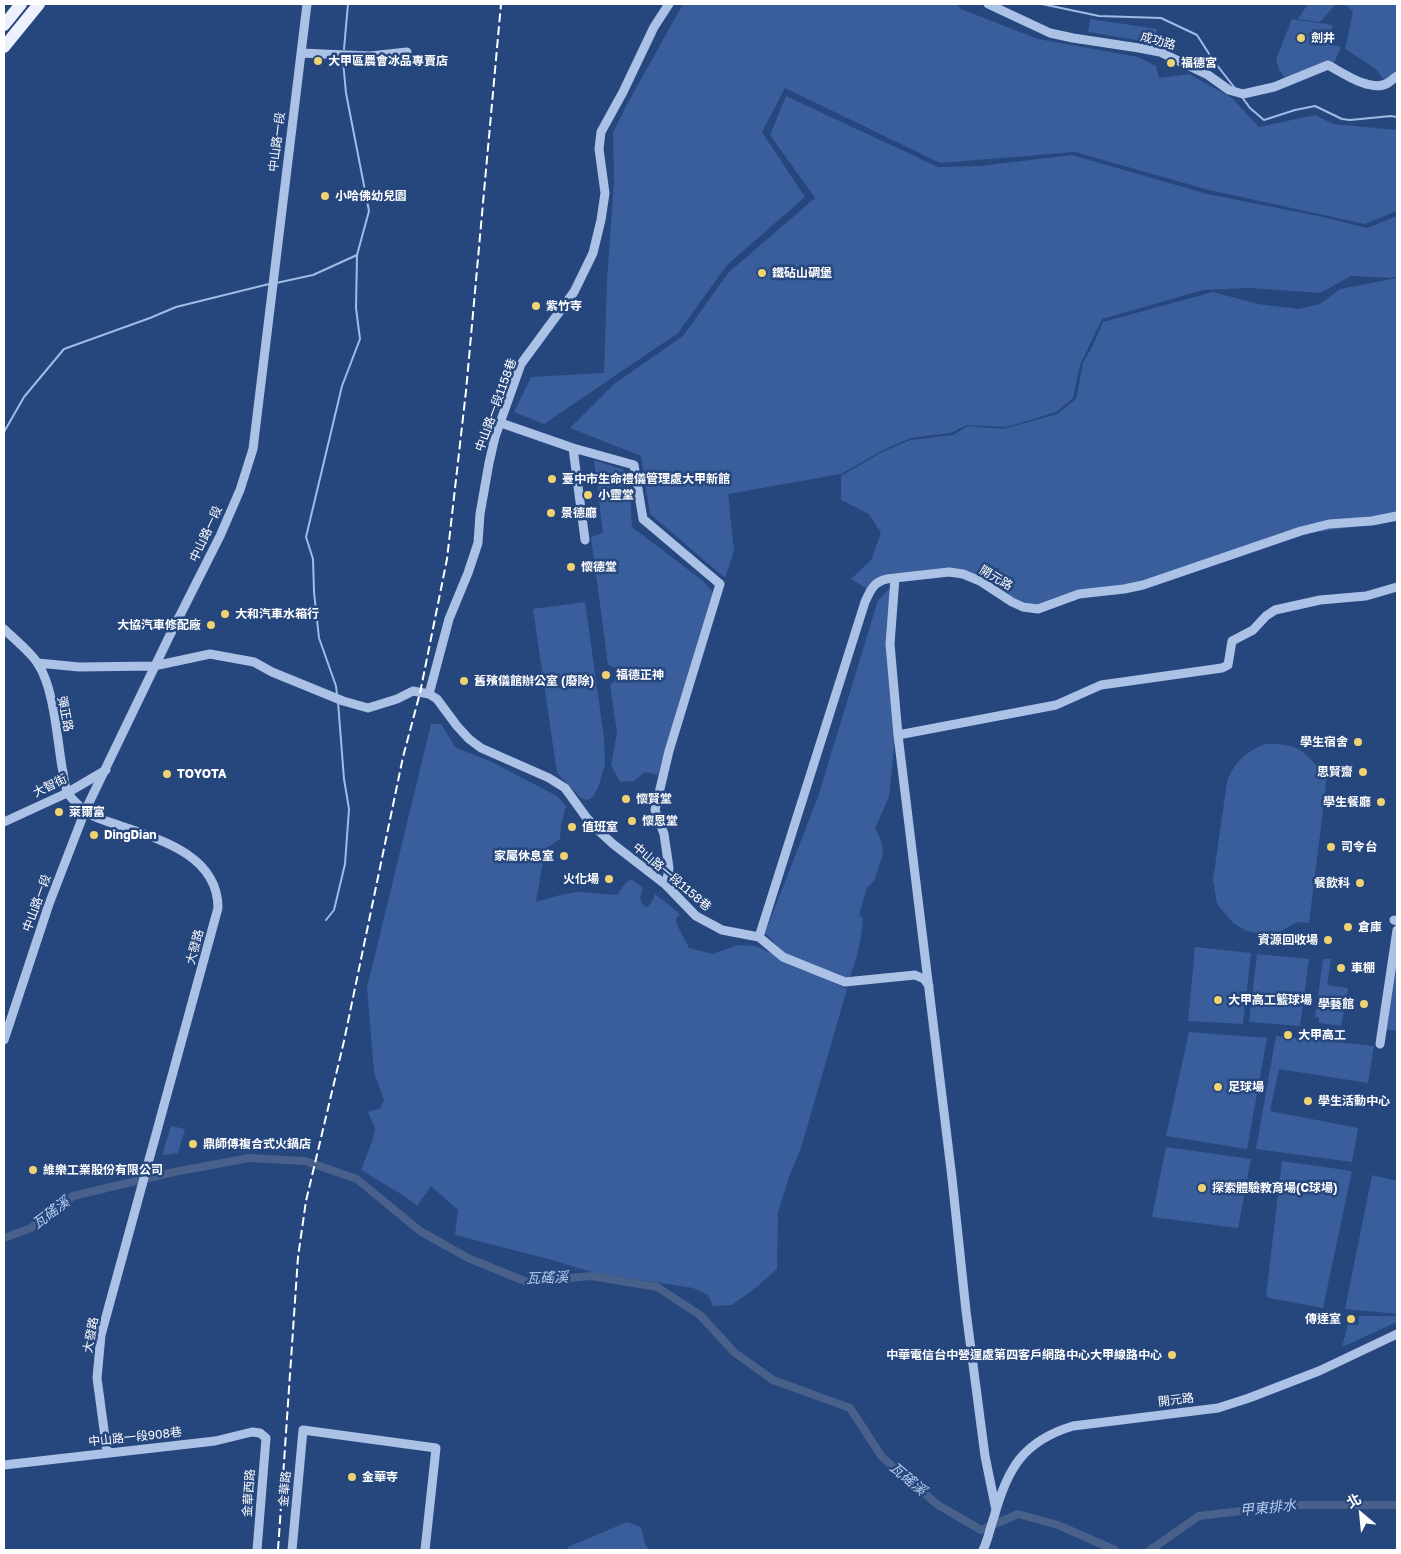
<!DOCTYPE html>
<html>
<head>
<meta charset="utf-8">
<style>
  body { margin:0 }
  #map { position:relative; width:1401px; height:1554px; overflow:hidden; background:#26467e; font-family:"Golos Text","Noto Sans TC",sans-serif }
  canvas { display:block }
  .frame { position:absolute; inset:0; border:5px solid #fff; pointer-events:none }
  .north { position:absolute; left:1336px; top:1489px; width:50px; height:50px; -webkit-text-stroke:4px #26467e; paint-order:stroke; rotate:332deg; font-size:14px; font-weight:700; line-height:20px; text-align:center; color:#fff }
  .north::after { content:''; display:block; margin:auto; width:18px; height:22px; background:#fff; clip-path:polygon(50% 0,100% 100%,50% 72%,0 100%) }
</style>
</head>
<body>
<div id="map">
<canvas width="1401" height="1554"></canvas>
<div class="frame"></div>
<div class="north">北</div>
</div>
<script>
const context = document.querySelector('canvas').getContext('2d');
context.lineJoin = 'round';
function fillPath(path, color) {
  context.fillStyle = color;
  context.fill(path, 'evenodd');
}
function stroke(path, color, width, dash) {
  context.strokeStyle = color;
  context.lineWidth = width;
  context.lineCap = dash ? 'butt' : 'round';
  context.setLineDash(dash || []);
  context.stroke(path);
}
function drawText(font, color, halo, rows, align = 'center') {
  context.font = font + ' "Golos Text","Noto Sans TC",sans-serif';
  context.lineWidth = 5;
  context.setLineDash([]);
  context.textBaseline = 'middle';
  context.strokeStyle = halo;
  context.fillStyle = color;
  for (const [text, x, y, turn = 0] of rows) {
    context.save();
    context.translate(x, y);
    context.rotate((+turn || 0) * Math.PI / 180);
    context.textAlign = isNaN(turn) ? turn : align;
    if (halo) context.strokeText(text, 0, 0);
    context.fillText(text, 0, 0);
    context.restore();
  }
}
const green = new Path2D(`
  M683 4H957L961 9 1038 39 1138 57 1156 66 1159 78 1189 74 1232 98 1259 127 1315 115 1333 124 1397 130V211L1365 224 1209 190 1075 152 940 163 785 88 762 132 805 197 727 265 678 333 544 424 514 412 531 377 604 373 607 281 614 181 613 133 626 106Z
  M1308 4H1336L1320 22 1298 19Z
  M1345 4H1397V75L1387 84 1376 69 1345 49 1353 12Z
  M1090 19 1157 29 1155 43 1088 32Z
  M1292 19 1333 25 1329 44 1341 47 1334 63 1286 79 1279 70 1276 59Z
  M786 96 938 167 980 166 1072 155 1207 194 1323 217 1367 228 1397 216V276L1392 278 1351 276 1320 293 1250 288 1203 290 1102 319 1080 365 1073 398 1056 412 1031 420 1005 427 967 425 951 433 911 438 885 449 841 474 728 494 734 551 725 578 650 514 641 456 570 428 614 384 683 336 728 273 815 198 770 135Z
  M1397 278V518L1387 522 1297 535 1227 558 1153 586 1132 591 1083 593 1047 606 1021 602 1001 590 1008 577 1000 575 999 568H992L991 579 985 583 964 573 899 582 892 581 876 587 846 658 866 588 851 579 871 560 881 533 869 514 841 500V476L884 451 911 440 953 435 968 426 1003 429 1057 414 1076 399 1083 363 1093 345 1103 322 1213 292 1258 304 1299 309 1320 304 1340 289Z
  M594 460 624 470 629 479 632 527 703 581 712 591V594L658 775 645 772 634 781 620 782 611 765 617 733 610 685C617 681 617 675 615 668L608 665 591 537 603 533Z
  M888 590H894L896 697 894 747 889 797 875 828 881 840 883 854 874 881 867 888 859 915 863 918C861 943 857 958 848 982L787 956 765 933 818 797 878 600Z
  M585 602 604 738 605 765 598 788 592 798 587 800 581 798 557 773 533 609Z
  M431 724H441L456 748 490 761 557 796 566 806 561 825 560 839 545 849 536 902 560 895 578 892 618 895 623 886 631 879 643 888 640 898 643 905 647 907 652 902 655 894 680 914 676 919 677 925 689 948 713 954 738 945 756 946 847 989 801 1148 789 1177 778 1212 777 1269 758 1286 732 1305 713 1306 708 1295 693 1288 595 1273 552 1260 455 1235 458 1210 431 1186 417 1206 406 1197 361 1170 373 1139 375 1128 368 1112 381 1108 384 1100 374 1072 367 988Z
  M1265 744C1276 744 1288 744 1298 749 1311 756 1312 767 1328 769L1309 923 1297 922 1281 931 1266 934 1257 933 1247 931 1233 923 1217 904 1213 880 1227 782C1234 762 1246 752 1265 744Z
  M1397 939V1031L1383 1029Z
  M1195 947 1251 953 1243 1024 1188 1021Z
  M1257 954 1309 959 1300 1026 1249 1022Z
  M1323 959H1331L1327 985 1348 988 1341 1026 1319 1023V1018L1315 1017Z
  M1189 1032 1267 1038 1247 1149 1166 1136Z
  M1276 1036 1374 1046 1368 1083 1279 1069 1270 1111 1358 1128 1352 1162 1256 1149Z
  M171 1126 185 1129 178 1153 162 1155Z
  M1166 1147 1251 1159 1238 1228 1152 1217Z
  M1282 1161 1352 1171 1323 1308 1269 1298 1266 1296Z
  M1372 1175 1397 1181V1314L1345 1309Z
  M1359 1316H1397V1322L1342 1347 1348 1324 1358 1325Z
  M627 1522 641 1527 645 1544 649 1550H568V1547Z`);
const stream = new Path2D(`
  M1042 4 1099 16 1161 18 1197 35 1213 60 1234 87
  M344 49 348 4
  M1242 97 1250 108 1264 120 1295 110 1315 106 1342 119 1350 120 1391 116 1397 117
  M276 283 313 275 357 255
  M4 432 24 397 64 349 150 318 176 307 269 284
  M337 695 336 686 319 638 314 592 313 559 306 537 342 386 360 339 356 308 357 255 369 211 346 93 343 61
  M326 920 334 910 345 864 349 809 344 779 338 702`);
const canal = new Path2D(`
  M4 1238 31 1228 73 1196 174 1172 249 1158 305 1161 357 1179 420 1231 468 1258 527 1282 591 1276 657 1287 700 1315 734 1352 773 1380 850 1408 882 1457 938 1505 981 1530 1018 1514 1058 1525 1115 1550
  M1150 1550 1199 1516 1292 1505H1397`);
const minor = new Path2D(`
  M988 4 1050 33 1073 38 1139 48 1160 52 1208 75 1229 90 1243 94 1274 87 1328 65C1343 73 1371 93 1388 83 1391 81 1394 78 1397 76
  M301 53 370 56 407 52
  M501 423 573 448 634 465 643 519 720 584 669 751 655 810 664 834 669 868 666 885
  M573 448 585 540
  M4 629C13 638 32 653 38 664 54 688 57 738 62 767 64 775 64 786 68 793 71 799 79 805 83 810 92 818 107 821 118 825 159 839 218 855 218 908L101 1335 97 1378 107 1452
  M38 663 79 667 154 666 210 654 254 662 272 672 343 701 368 708 397 699 413 691 429 694 437 699 457 726 469 739 481 748 549 778 565 788 586 817 600 832 613 844 666 885 696 916 722 930 759 937 783 957 845 982 915 975 924 979 929 986
  M429 694 449 619 468 573 478 543 480 514 489 463 495 437 521 364 574 292 593 253 601 220 605 193 599 149 601 132 623 92 654 27 669 4
  M898 735 1056 705 1101 685 1222 668 1228 665 1232 641 1253 630 1266 616 1275 610 1320 600 1366 596 1397 587
  M4 822 67 793 106 770
  M1394 920 1397 921
  M759 937 865 602C872 586 876 579 895 578
  M4 1040 49 904 85 811 168 639 220 536 240 490 253 449 307 4
  M1380 1044 1397 930
  M4 1465 215 1441 252 1432 260 1433 266 1438 257 1550
  M996 1510 985 1456 966 1311 952 1178 898 735 890 644 895 578 949 572 963 574 980 581 1012 602 1023 607 1038 609 1079 594 1124 589 1143 585 1301 531 1329 524 1372 521 1397 516
  M292 1550 303 1430 436 1448 425 1550
  M983 1550C988 1540 990 1528 994 1517 1007 1469 1023 1441 1073 1426L1218 1408 1249 1398 1319 1371 1397 1334`);
const major = new Path2D(`
  M4 25 21 4
  M4 47 39 4`);
const rail = new Path2D(`
  M278 1550 298 1257 306 1201 344 1041 403 757 420 693 447 559 466 391 501 4`);
const markers = [
  [1301,38,5,"#eed370"],
  [318,61,5,"#eed370"],
  [1171,63,5,"#eed370"],
  [325,196,5,"#eed370"],
  [762,273,5,"#eed370"],
  [536,306,5,"#eed370"],
  [552,479,5,"#eed370"],
  [588,495,5,"#eed370"],
  [551,513,5,"#eed370"],
  [571,567,5,"#eed370"],
  [225,614,5,"#eed370"],
  [211,625,5,"#eed370"],
  [606,675,5,"#eed370"],
  [464,681,5,"#eed370"],
  [1358,742,5,"#eed370"],
  [1363,772,5,"#eed370"],
  [167,774,5,"#eed370"],
  [626,799,5,"#eed370"],
  [1381,802,5,"#eed370"],
  [59,812,5,"#eed370"],
  [632,821,5,"#eed370"],
  [572,827,5,"#eed370"],
  [94,835,5,"#eed370"],
  [1331,847,5,"#eed370"],
  [564,856,5,"#eed370"],
  [609,879,5,"#eed370"],
  [1360,883,5,"#eed370"],
  [1348,927,5,"#eed370"],
  [1328,940,5,"#eed370"],
  [1341,968,5,"#eed370"],
  [1218,1000,5,"#eed370"],
  [1364,1004,5,"#eed370"],
  [1288,1035,5,"#eed370"],
  [1218,1087,5,"#eed370"],
  [1308,1101,5,"#eed370"],
  [193,1144,5,"#eed370"],
  [33,1170,5,"#eed370"],
  [1202,1188,5,"#eed370"],
  [1351,1319,5,"#eed370"],
  [1172,1355,5,"#eed370"],
  [352,1477,5,"#eed370"]
];
const poiNames = [
  ["劍井",1311,38],
  ["大甲區農會冰品專賣店",328,61],
  ["福德宮",1181,63],
  ["小哈佛幼兒園",335,196],
  ["鐵砧山碉堡",772,273],
  ["紫竹寺",546,306],
  ["臺中市生命禮儀管理處大甲新館",562,479],
  ["小靈堂",598,495],
  ["景德廳",561,513],
  ["懷德堂",581,567],
  ["大和汽車水箱行",235,614],
  ["大協汽車修配廠",201,625,"right"],
  ["福德正神",616,675],
  ["舊殯儀館辦公室 (廢除)",474,681],
  ["學生宿舍",1348,742,"right"],
  ["思賢齋",1353,772,"right"],
  ["TOYOTA",177,774],
  ["懷賢堂",636,799],
  ["學生餐廳",1371,802,"right"],
  ["萊爾富",69,812],
  ["懷恩堂",642,821],
  ["值班室",582,827],
  ["DingDian",104,835],
  ["司令台",1341,847],
  ["家屬休息室",554,856,"right"],
  ["火化場",599,879,"right"],
  ["餐飲科",1350,883,"right"],
  ["倉庫",1358,927],
  ["資源回收場",1318,940,"right"],
  ["車棚",1351,968],
  ["大甲高工籃球場",1228,1000],
  ["學藝館",1354,1004,"right"],
  ["大甲高工",1298,1035],
  ["足球場",1228,1087],
  ["學生活動中心",1318,1101],
  ["鼎師傅複合式火鍋店",203,1144],
  ["維樂工業股份有限公司",43,1170],
  ["探索體驗教育場(C球場)",1212,1188],
  ["傳達室",1341,1319,"right"],
  ["中華電信台中營運處第四客戶網路中心大甲線路中心",1162,1355,"right"],
  ["金華寺",362,1477]
];
const streetNames = [
  ["成功路",1158,41,16],
  ["中山路一段",277,142,-83],
  ["中山路一段1158巷",496,405,-70],
  ["中山路一段",206,534,-65],
  ["開元路",996,578,31],
  ["彈正路",65,714,79],
  ["大智街",50,786,-26],
  ["中山路一段1158巷",672,877,40],
  ["中山路一段",37,903,-70],
  ["大發路",195,947,-75],
  ["大發路",91,1335,-80],
  ["開元路",1176,1400,-7],
  ["中山路一段908巷",135,1437,-6],
  ["金華路",285,1489,-85],
  ["金華西路",249,1493,-86]
];
const waterNames = [
  ["瓦磘溪",51,1213,-37],
  ["瓦磘溪",547,1278,-2],
  ["瓦磘溪",908,1479,40],
  ["甲東排水",1268,1508,-6]
];
fillPath(green, '#395e9b');
stroke(stream, '#a0bbe6', 2);
stroke(canal, '#49608a', 8);
stroke(minor, '#abc1e5', 9);
stroke(major, '#ecf1fd', 12);
stroke(rail, '#fff', 2, [9, 4]);
for (const [x, y, r, color] of markers) {
  const dot = new Path2D();
  dot.arc(x, y, r, 0, 2 * Math.PI);
  context.fillStyle = color;
  context.fill(dot);
  stroke(dot, '#26467e', 2);
}
drawText('bold 12px', '#fff', '#26467e', poiNames, 'left');
drawText('12px', '#fff', '#26467e', streetNames);
drawText('italic 14px', '#b7cced', '#26467e', waterNames);
</script>
</body>
</html>
